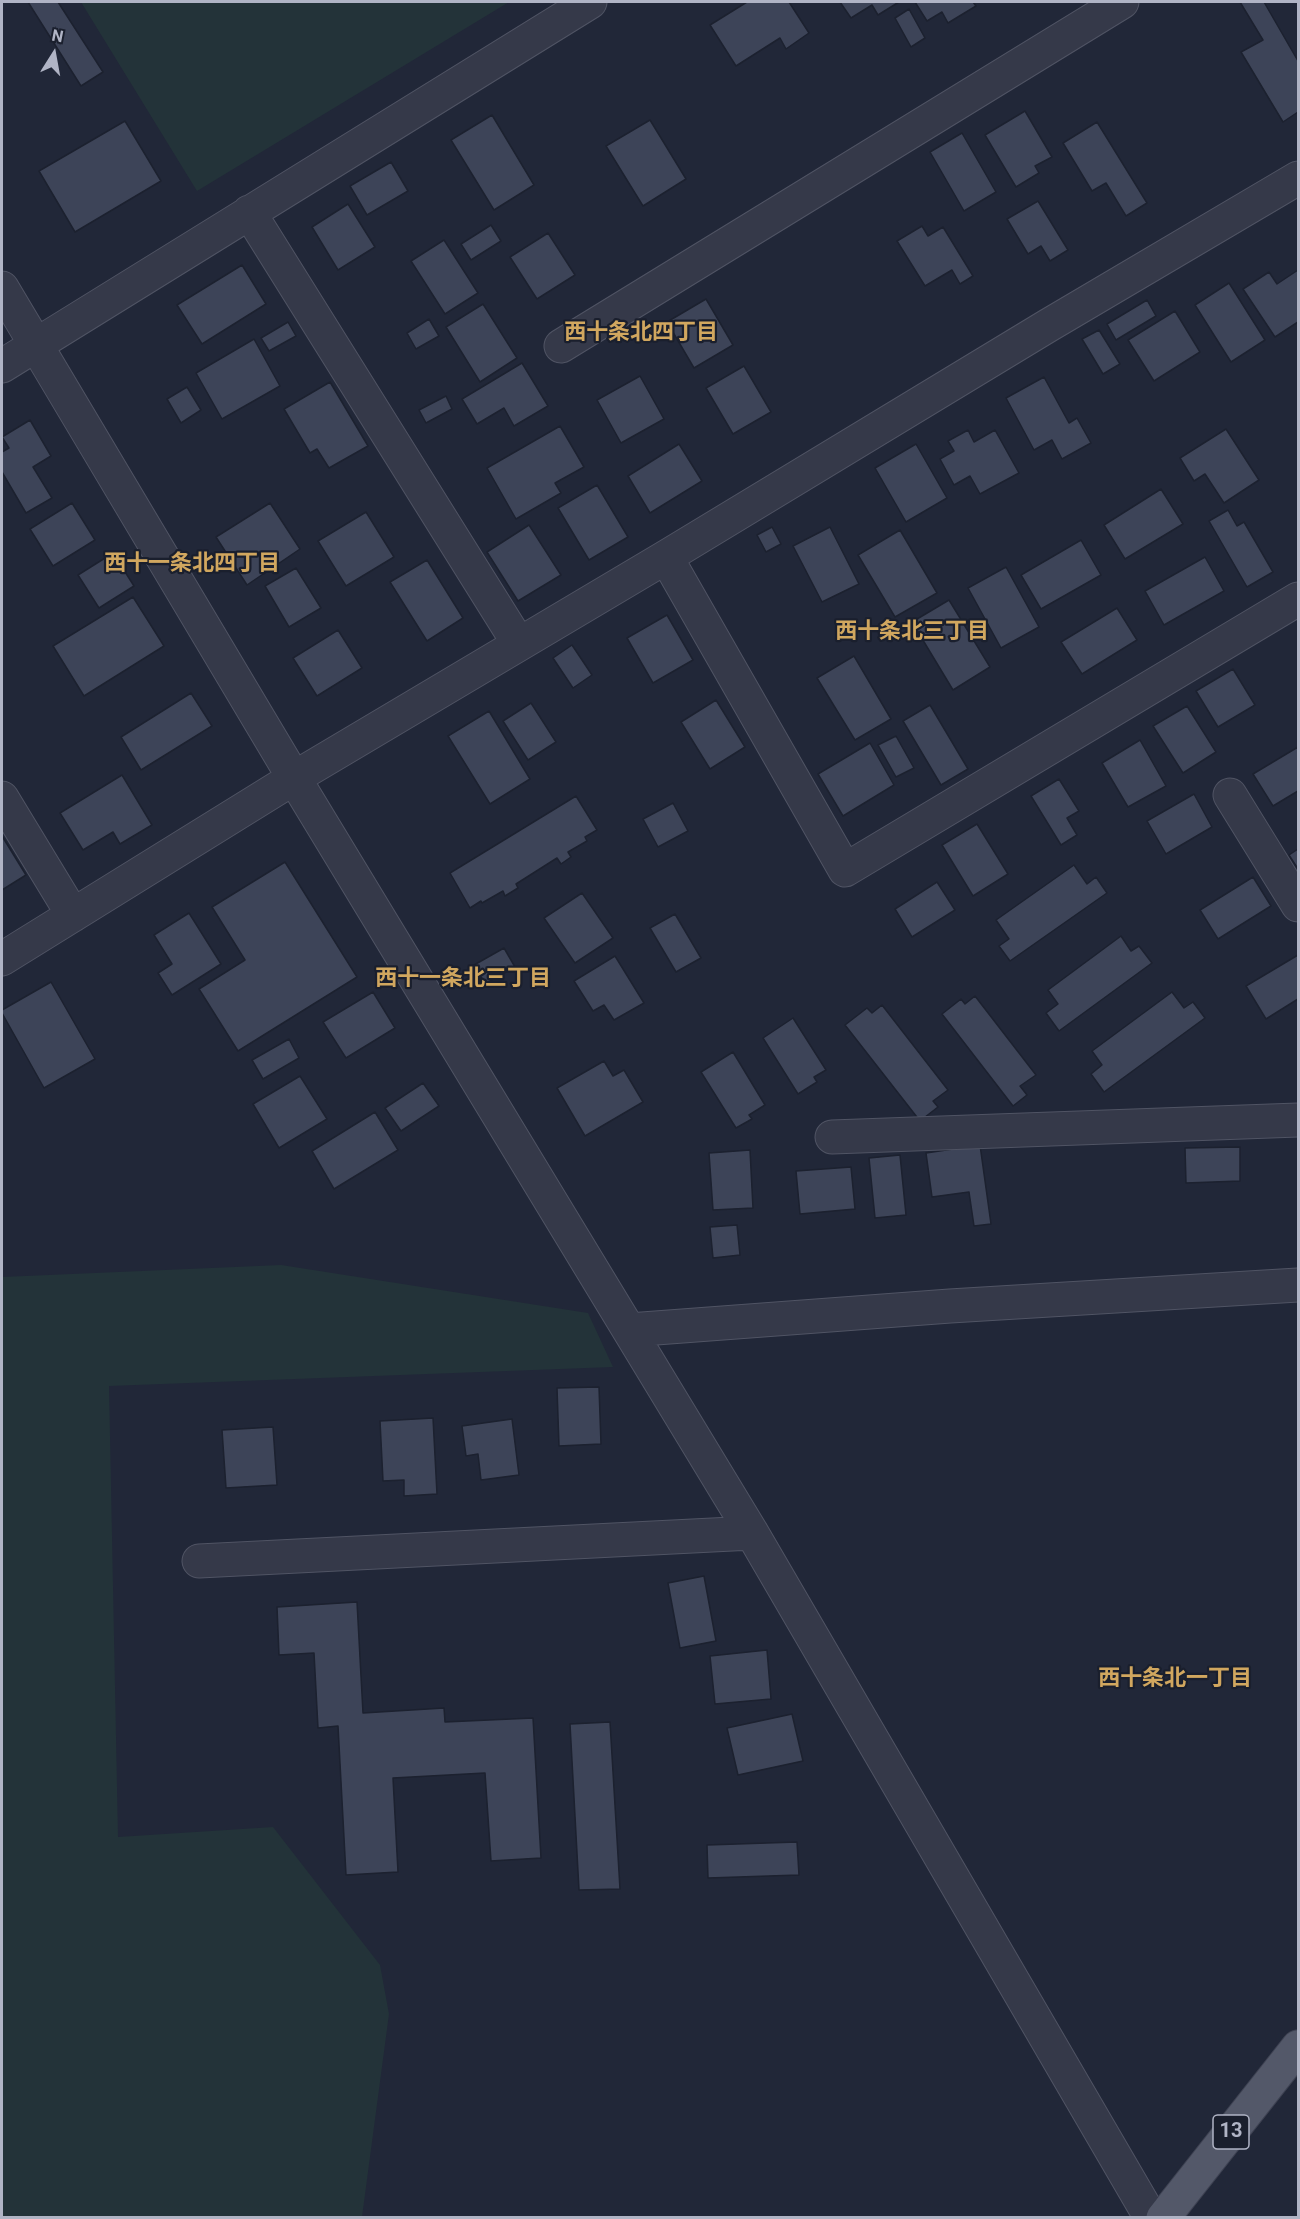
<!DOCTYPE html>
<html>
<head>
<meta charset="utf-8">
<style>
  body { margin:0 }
  #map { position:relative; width:1300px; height:2219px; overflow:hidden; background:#212738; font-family:Roboto,sans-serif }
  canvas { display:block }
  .frame { position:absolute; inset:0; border:3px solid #b0b4c5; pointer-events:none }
  .north { position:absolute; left:24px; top:24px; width:60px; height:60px; -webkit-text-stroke:4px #1a1f2d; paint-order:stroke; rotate:11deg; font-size:16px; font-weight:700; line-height:24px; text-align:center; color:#b0b4c5 }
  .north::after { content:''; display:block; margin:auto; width:21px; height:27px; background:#b0b4c5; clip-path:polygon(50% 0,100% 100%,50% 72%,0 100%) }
</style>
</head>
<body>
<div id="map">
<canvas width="1300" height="2219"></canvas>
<div class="frame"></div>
<div class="north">N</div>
</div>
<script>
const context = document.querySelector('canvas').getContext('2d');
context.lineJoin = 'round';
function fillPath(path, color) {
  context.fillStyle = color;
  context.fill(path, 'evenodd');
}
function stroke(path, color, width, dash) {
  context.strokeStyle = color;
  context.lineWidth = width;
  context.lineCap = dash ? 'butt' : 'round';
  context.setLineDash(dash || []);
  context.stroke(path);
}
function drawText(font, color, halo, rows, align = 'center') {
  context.font = font + ' Roboto,"Noto Sans JP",sans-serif';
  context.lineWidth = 4.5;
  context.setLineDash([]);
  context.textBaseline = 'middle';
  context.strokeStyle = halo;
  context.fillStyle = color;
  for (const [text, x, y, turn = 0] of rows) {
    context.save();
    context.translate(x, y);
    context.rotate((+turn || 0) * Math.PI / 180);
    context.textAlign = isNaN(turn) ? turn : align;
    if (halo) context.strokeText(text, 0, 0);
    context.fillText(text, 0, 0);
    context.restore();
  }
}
const green = new Path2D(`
  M81 2H509L197 191Z
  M281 1265 588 1313 613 1367 109 1386 118 1837 273 1827 380 1965 389 2014 362 2217H2V1277Z`);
const building = new Path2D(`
  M28 2H58L103 72 81 86Z
  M747 2H789L809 33 786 49 780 38 736 66 710 25Z
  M840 2H899L878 15 872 5 851 18Z
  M915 2H973L976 6 948 23 942 12 927 21Z
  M1240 2H1264L1298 61V112L1283 122 1241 52 1263 40Z
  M909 9 925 38 911 47 895 18Z
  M1025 111 1052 157 1035 166 1039 173 1016 187 985 135Z
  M492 115 534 185 494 210 451 140Z
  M650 120 686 179 643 206 606 146Z
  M125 121 161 181 75 232 39 171Z
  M1097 122 1147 203 1126 216 1106 183 1092 191 1063 143Z
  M962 133 996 192 964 211 930 152Z
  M391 162 408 191 367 215 350 186Z
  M1038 201 1068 250 1050 261 1041 246 1028 254 1007 219Z
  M348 204 375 247 338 270 312 227Z
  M491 225 501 241 471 260 461 244Z
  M922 226 928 236 943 227 973 276 960 284 952 270 925 286 897 241Z
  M548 233 575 275 537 299 510 257Z
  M444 240 478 293 445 314 411 261Z
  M242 265 266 304 202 344 177 305Z
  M1298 270V322L1275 337 1243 289 1269 272 1277 284Z
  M1229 283 1265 340 1231 362 1195 305Z
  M706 299 733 345 694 368 667 322Z
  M1147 300 1156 316 1116 340 1107 324Z
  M483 304 517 358 480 382 446 327Z
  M1175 311 1200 352 1154 381 1128 340Z
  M429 319 439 336 416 349 407 333Z
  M288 322 296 336 269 351 261 338Z
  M1099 330 1120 364 1103 374 1082 339Z
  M254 339 280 386 222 419 196 373Z
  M522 363 548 406 514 426 504 408 477 424 462 399Z
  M744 366 771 412 733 434 706 388Z
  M640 376 664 419 621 443 597 400Z
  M1044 377 1069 423 1077 418 1091 443 1062 459 1052 440 1034 450 1006 398Z
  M330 382 368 446 329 468 317 449 310 453 284 409Z
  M187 387 201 410 181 423 167 399Z
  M446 396 452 409 426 423 419 410Z
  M30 420 51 456 33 467 52 498 26 513 2 472V452L9 448 2 437Z
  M560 426 584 467 555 483 561 493 516 519 487 468Z
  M1226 429 1259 480 1224 503 1205 474 1194 481 1180 458Z
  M968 430 974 442 995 430 1019 473 980 494 970 476 954 485 940 459 954 451 948 441Z
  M679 444 702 481 650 513 628 476Z
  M916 444 947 498 906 522 875 468Z
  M597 485 628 537 589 560 558 508Z
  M1161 489 1183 524 1125 559 1104 525Z
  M72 503 95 540 53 566 30 529Z
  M270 503 300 549 247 585 216 537Z
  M1228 510 1237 526 1244 522 1273 572 1247 587 1209 521Z
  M366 512 394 557 346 586 318 541Z
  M529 525 561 575 518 601 487 552Z
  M772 527 781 544 766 552 757 535Z
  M830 527 859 584 822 602 793 546Z
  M900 530 937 593 895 617 858 555Z
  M1081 540 1101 575 1041 609 1021 575Z
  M113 553 134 586 99 608 78 575Z
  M1205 557 1224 591 1164 625 1145 591Z
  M427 560 463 618 427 641 390 582Z
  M1006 567 1039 627 1001 648 968 588Z
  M296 568 321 608 289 627 265 586Z
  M133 597 164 646 84 696 53 646Z
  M949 600 990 667 953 690 912 622Z
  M1117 608 1137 640 1082 674 1061 642Z
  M667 615 693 660 653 683 627 638Z
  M338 630 362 668 317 696 293 658Z
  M572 645 592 675 573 688 553 658Z
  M854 656 891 719 855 740 817 678Z
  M1233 669 1255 705 1218 727 1196 691Z
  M191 693 212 726 141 770 121 737Z
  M716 700 745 747 710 769 681 722Z
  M531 703 556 742 528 760 503 721Z
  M930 705 968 769 941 785 903 721Z
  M1187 706 1216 752 1183 773 1153 726Z
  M489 711 530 779 490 804 448 736Z
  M896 736 914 768 896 777 878 745Z
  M1140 740 1166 786 1128 807 1102 763Z
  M870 743 894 785 843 816 818 774Z
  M1298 747V791L1273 806 1253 774Z
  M122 775 152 825 120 844 113 832 83 850 60 813Z
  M1059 779 1079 811 1067 818 1077 835 1061 845 1031 796Z
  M1194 794 1212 827 1166 854 1147 821Z
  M576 796 597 830 585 837 587 841 568 852 571 857 561 864 557 858 516 884 518 888 505 896 503 891 482 903 481 901 470 908 450 873Z
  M673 803 688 831 658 847 643 819Z
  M977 824 1008 874 973 896 942 845Z
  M2 836 26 875 2 890Z
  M1298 849V869L1289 855Z
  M285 862 357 977 238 1051 199 989 245 960 212 907Z
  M1074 865 1087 884 1096 877 1107 893 1010 961 999 946 1009 939 996 920Z
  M1253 877 1271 906 1218 939 1200 910Z
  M937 882 955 910 912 937 895 909Z
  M582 893 613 938 575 963 544 918Z
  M189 913 221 964 172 995 158 973 172 964 154 935Z
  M675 914 701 958 676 972 650 928Z
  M1121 936 1131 951 1139 946 1152 963 1059 1031 1046 1013 1058 1004 1048 990Z
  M504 948 515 967 485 984 474 965Z
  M1298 955V999L1266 1019 1246 986Z
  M615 956 644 1003 614 1020 604 1005 593 1011 574 981Z
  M51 982 95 1059 44 1088 2 1013V1010Z
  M373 992 395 1028 346 1058 323 1022Z
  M1172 992 1184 1008 1193 1002 1205 1018 1104 1092 1091 1074 1102 1065 1092 1051Z
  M975 996 1036 1075 1020 1086 1027 1095 1013 1106 942 1014 961 999 965 1004Z
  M882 1005 948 1090 933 1101 938 1107 920 1121 845 1025 867 1008 872 1013Z
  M793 1018 826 1070 814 1077 817 1082 798 1094 763 1038Z
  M289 1039 299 1058 263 1079 252 1060Z
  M733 1052 765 1105 749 1115 752 1119 736 1128 701 1072Z
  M604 1061 613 1076 624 1070 643 1102 585 1136 557 1088Z
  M300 1076 327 1119 279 1148 253 1104Z
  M423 1083 439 1106 401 1131 385 1108Z
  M375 1112 398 1150 334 1189 312 1151Z
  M980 1145 991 1224 974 1226 969 1192 932 1197 926 1153Z
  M1240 1147V1181L1186 1183 1185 1148Z
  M750 1150 753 1208 713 1210 709 1153Z
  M900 1155 906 1215 875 1218 869 1158Z
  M851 1167 855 1209 800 1214 796 1171Z
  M737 1225 740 1255 713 1258 710 1227Z
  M599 1387 601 1444 559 1446 557 1388Z
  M433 1418 437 1494 404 1496V1480L383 1481 380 1421Z
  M512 1419 519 1475 481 1480 478 1454 466 1456 462 1426Z
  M273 1427 277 1485 226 1488 222 1430Z
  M704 1576 716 1641 680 1648 668 1583Z
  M357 1602 363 1713 444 1708 445 1722 533 1718 541 1858 491 1861 485 1773 393 1778 398 1872 346 1875 338 1726 318 1728 314 1653 279 1655 277 1607Z
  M767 1650 771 1699 715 1704 710 1656Z
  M792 1714 803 1761 738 1775 727 1728Z
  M610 1722 620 1889 579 1890 570 1724Z
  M797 1842 799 1875 708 1878 707 1845Z`);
const minor = new Path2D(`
  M249 212 519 644
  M2 288 294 778 752 1533 1151 2218
  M561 346 1122 2
  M2 366 590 2
  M666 557 845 870 1298 599
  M1230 795 1298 905
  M2 798 73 915
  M2 959 294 778 666 557 1049 325 1298 178
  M832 1137 1298 1120
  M629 1330 950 1306 1298 1285
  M199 1561 752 1533`);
const major = new Path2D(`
  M1163 2218 1298 2047`);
const shields = [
  [1231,2132,36]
];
const shieldNames = [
  ["13",1231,2132]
];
const neighbourhoodNames = [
  ["西十条北四丁目",641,333],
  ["西十一条北四丁目",192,564],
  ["西十条北三丁目",912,632],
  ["西十一条北三丁目",463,979],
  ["西十条北一丁目",1175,1679]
];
fillPath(green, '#233339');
fillPath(building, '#3d4458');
stroke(building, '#1c212f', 1.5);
stroke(minor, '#505464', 35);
stroke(major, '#3e4252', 35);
stroke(minor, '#353949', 33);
stroke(major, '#535869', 33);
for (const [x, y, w] of shields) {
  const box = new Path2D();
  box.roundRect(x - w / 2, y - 17, w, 34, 4.5);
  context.fillStyle = '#1a1f2d';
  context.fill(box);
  stroke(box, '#b0b4c5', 1.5);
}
drawText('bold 20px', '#b0b4c5', null, shieldNames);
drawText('bold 22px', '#d1a75f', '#1a1f2d', neighbourhoodNames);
</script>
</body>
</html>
